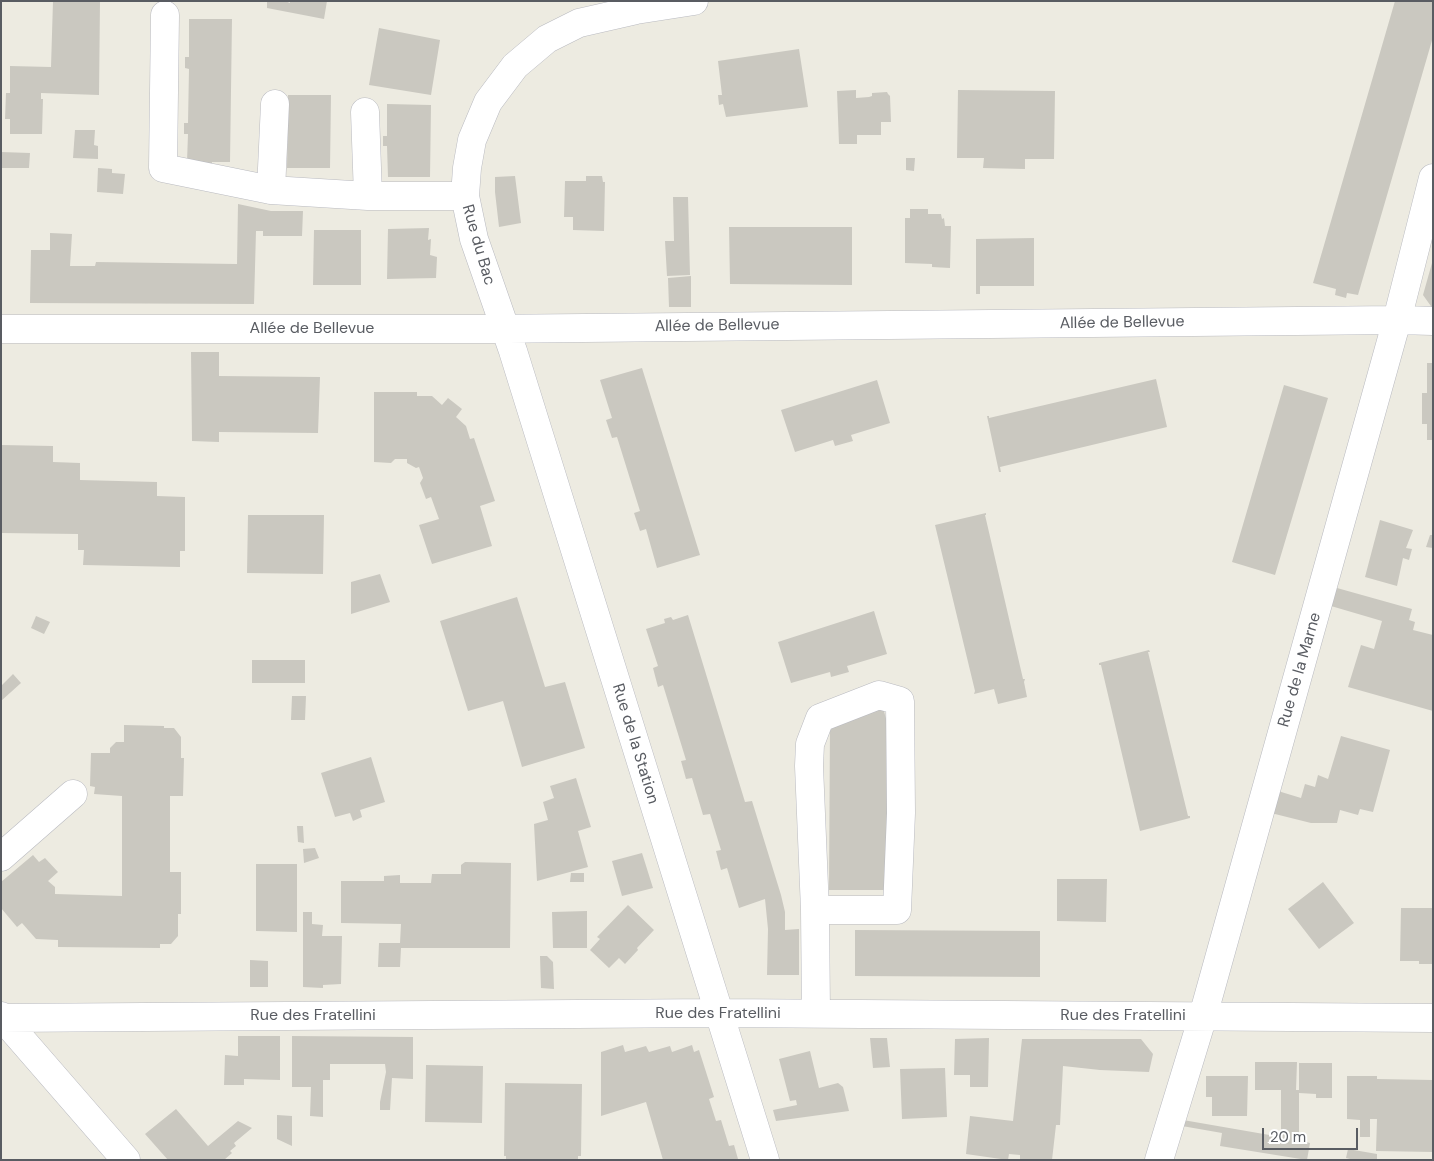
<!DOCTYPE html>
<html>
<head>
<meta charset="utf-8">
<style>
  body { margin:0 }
  #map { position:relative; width:1434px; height:1161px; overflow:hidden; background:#edebe1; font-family:"DM Sans",sans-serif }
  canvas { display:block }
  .frame { position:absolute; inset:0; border:2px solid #595c62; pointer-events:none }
  .scale { position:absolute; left:1262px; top:1128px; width:96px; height:22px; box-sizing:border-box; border:2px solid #595c62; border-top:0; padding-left:6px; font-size:15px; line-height:18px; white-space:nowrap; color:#595c62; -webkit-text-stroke:4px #fff; paint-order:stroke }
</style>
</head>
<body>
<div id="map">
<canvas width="1434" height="1161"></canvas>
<div class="frame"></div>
<div class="scale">20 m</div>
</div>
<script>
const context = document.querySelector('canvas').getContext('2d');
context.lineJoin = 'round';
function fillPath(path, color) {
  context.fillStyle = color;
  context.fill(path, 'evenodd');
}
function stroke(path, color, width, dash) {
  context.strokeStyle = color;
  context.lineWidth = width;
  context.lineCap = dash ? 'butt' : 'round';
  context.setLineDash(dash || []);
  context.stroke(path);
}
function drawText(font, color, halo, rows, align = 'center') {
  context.font = font + ' "DM Sans",sans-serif';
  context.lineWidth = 4.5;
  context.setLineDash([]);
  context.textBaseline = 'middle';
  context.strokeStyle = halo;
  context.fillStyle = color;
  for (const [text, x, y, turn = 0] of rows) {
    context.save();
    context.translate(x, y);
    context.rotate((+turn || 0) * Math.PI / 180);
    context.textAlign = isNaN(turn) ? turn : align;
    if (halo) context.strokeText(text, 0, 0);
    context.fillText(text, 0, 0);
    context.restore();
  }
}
const building = new Path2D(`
  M53 1H100L99 95 41 93V99H43L42 134H10V119H5L6 93H10V66L51 67Z
  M267 1H285L290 3V1H327L324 19 267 8Z
  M1395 1H1433V37L1358 295 1347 293 1346 298 1335 295 1336 289 1313 283Z
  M189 19H232L230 162H212V167H207L206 162H187L188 134H184V123H188L189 69 185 68V57H189Z
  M379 28 440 40 431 95 369 85Z
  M799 49 808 107 726 117 723 104 719 105 718 95H722L718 61Z
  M856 90V98L869 97 872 96V93L887 92 888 94 890 96 891 122H881V135H857V144H839L837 91Z
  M958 90 1055 91 1054 159H1025V169L983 168 984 158H957Z
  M288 95H331L330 168H287Z
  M387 104 431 105 430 177H388L387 146H383V136H387Z
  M75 130H95L94 145 98 146V159L73 158Z
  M1 152 30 153 29 168H1Z
  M906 158H915L914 171 906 170Z
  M98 168 112 169V173L125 174 123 194 97 192Z
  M515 176 521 223 499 227 495 192V177Z
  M586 176H602L603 182H605L604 231 573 230V217H564L565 181H586Z
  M673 197H688L690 275 667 276 665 241H674Z
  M238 204 271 211H303L302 236H263V231H256L254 304 30 303 31 250H50V233L72 234 70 266H95L96 262 237 264Z
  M910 209H928V214H941L942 219 944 218 945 226H951L950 268 932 267V264L905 263V218H910Z
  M729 227H852V285L730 284Z
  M429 228 428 240 431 239 430 255 437 257 436 278 387 279 388 229Z
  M314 230H361V285H313Z
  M1034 238V286H980V294H976V239Z
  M1432 263H1433V309L1423 295Z
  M691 276V307H669L668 278Z
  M191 352H219V376L320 377 318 433 219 432V442L192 441Z
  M1427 363H1433V440H1427V424H1422V393H1427Z
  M642 368 700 555 657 568 646 529 640 531 634 513 640 511 617 437 612 438 606 420 612 418 600 380Z
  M1156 379 1167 427 1000 467 1001 472H999L987 416H989V418Z
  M877 380 890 423 851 435 853 441 835 446 833 440 795 452 781 410Z
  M1284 385 1328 398 1275 575 1232 562Z
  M374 392H417V396H432L442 405 448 398 462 409 456 417 466 426 470 439 474 438 495 501 480 506 492 546 432 564 419 525 439 519 431 497 426 499 420 483 423 478 419 467 416 468 407 463V459H395L391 463 374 462Z
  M1 445 53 446V462L80 463V480L157 482V496L185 497V551H180V567L83 565 84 550H78V534L1 533Z
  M986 513V515H985L1023 679H1025L1024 682 1027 697 998 704 994 689 974 694 975 691 935 525Z
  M248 515H324L323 574 247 573Z
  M1380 520 1413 530 1406 548 1412 549 1409 560 1403 558 1397 586 1365 577Z
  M1430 535H1433V548L1426 547Z
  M380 574 390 602 351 614V582Z
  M1337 588 1412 609 1409 620 1415 622 1413 630 1433 635V711L1348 687 1361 645 1374 649 1382 621 1331 606Z
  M517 597 545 687 565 682 585 748 522 767 503 701 468 711 440 621Z
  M874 611 887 654 847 666 849 672 831 677 830 672 791 683 778 642Z
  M688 615 745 802 752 801 781 895 785 912V930L799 929V975H767L768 929 765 899 739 908 727 868 721 870 716 851 721 850 710 814 703 815 692 778 686 779 681 761 686 760 663 685 658 687 653 668 658 666 646 629 665 623 664 619 671 617 673 620Z
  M36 616 50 622 44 634 31 628Z
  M1149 650 1150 652H1148L1188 816H1190V818L1140 831 1101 665H1099V663Z
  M252 660H305V683H252Z
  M13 674 21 683 1 701V686Z
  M292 696H306L305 720H291Z
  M883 708 891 736 889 890H829L830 724Z
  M124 725 164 726V728H174L181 737V758H184L183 796H170V872H181V914H178V936L171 944H160V948L58 947V940L36 939 22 923 17 927 1 908V882L33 855 39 862 45 858 58 872 48 881 55 887V894L122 896V796L94 794 95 787 90 786 91 753H110V748L116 742H124Z
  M1341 736 1390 750 1373 812 1360 809 1358 815 1340 810 1337 823H1311L1271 813 1278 791 1301 798 1305 784 1315 787 1318 775 1328 779Z
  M371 757 385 802 360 810 362 817 353 821 350 813 335 817 321 773Z
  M576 778 591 827 578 831 588 867 537 881 534 824 548 820 543 802 554 798 550 786Z
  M297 826H303L304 843 298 842Z
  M315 848 319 858 304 863 303 849Z
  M642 853 653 888 622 896 612 861Z
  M465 862 511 863 510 948H401L400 967H378L379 943H400L401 924 341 923V881H384V876L400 875V883H431L432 874H461V865Z
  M256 864H297V932L256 931Z
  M571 873H584V882H570Z
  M1057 879H1107L1106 922 1057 921Z
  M1323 882 1354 923 1319 949 1288 909Z
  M628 905 654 930 637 948 638 950 625 964 619 958 609 968 590 950 600 939 597 937Z
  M1401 908H1433V964H1419V961H1400Z
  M587 911V948H553L552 912Z
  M303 912H312V924L323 925 322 936H342L341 984 323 985V988L303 987Z
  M855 930 1040 931V977L855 976Z
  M540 956H547L553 962 554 989 541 988Z
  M250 960 268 961V987H250Z
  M238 1036H280V1080L244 1079V1085H224L225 1055 238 1056Z
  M292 1036 413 1037V1079L392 1078 390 1110H380V1102L386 1072 385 1064H330V1080H323V1117L310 1116 311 1087H292Z
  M870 1038H887L890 1067 873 1068Z
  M989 1038 988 1087H970V1075H954L955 1039Z
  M1022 1039H1141L1153 1054 1149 1072 1100 1070 1063 1066 1060 1125H1056L1052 1160H1020V1155L1009 1154 1008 1160 966 1154 970 1116 1013 1121Z
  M623 1045 625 1052 646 1046 649 1052 670 1046 672 1052 692 1045 694 1052 699 1050 714 1097 709 1099 716 1121 721 1120 729 1146 734 1145 738 1159 663 1160 646 1102 601 1116V1052Z
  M810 1051 819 1088 838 1083 843 1087 849 1111 776 1121 773 1110 797 1105 796 1100 790 1101 779 1059Z
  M1255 1062H1297L1296 1090H1299V1063H1332V1098H1316V1094L1299 1093V1140L1310 1143 1307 1160 1220 1146 1222 1133 1182 1126 1183 1120 1281 1137V1090H1255Z
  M426 1065 483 1066 482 1123 425 1122Z
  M945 1068 947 1117 902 1119 900 1069Z
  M1206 1076H1248L1247 1116H1212V1097H1206Z
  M1347 1076H1377V1079L1433 1080V1152L1376 1151 1377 1119H1370V1137H1360V1120L1347 1119Z
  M505 1083 582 1084 581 1156H578V1160H506V1156H504Z
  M176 1109 208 1146 238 1121 252 1128 234 1143 236 1146 230 1151 232 1153 224 1160H168L145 1134Z
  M277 1115 292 1116V1146L277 1139Z
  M1348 1149 1377 1154V1160H1354L1346 1158Z`);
const minor = new Path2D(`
  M694 1 636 10 579 23 547 39 515 66 488 102 472 140 467 168 465 196 474 239 513 351 765 1160
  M165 15 163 168 271 190 368 196H465
  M365 112 368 196
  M271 190 275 104
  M1 329H483L1397 320 1433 321
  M1 857 73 794
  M815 910H897L901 813 900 701 879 695 820 718 810 744 809 766 815 910 816 1013
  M1 1016 126 1160
  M1 1018 719 1013 1433 1018
  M1159 1160 1203 1016 1397 320 1433 178`);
const streetNames = [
  ["Rue du Bac",478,245,74],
  ["Allée de Bellevue",1122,323,-1],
  ["Allée de Bellevue",717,326,-1],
  ["Allée de Bellevue",312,329],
  ["Rue de la Marne",1300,670,-74],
  ["Rue de la Station",635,744,73],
  ["Rue des Fratellini",718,1014],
  ["Rue des Fratellini",313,1016],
  ["Rue des Fratellini",1123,1016]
];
fillPath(building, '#cac8c0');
stroke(minor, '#b9bac0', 29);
stroke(minor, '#fff', 28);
drawText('16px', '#595c62', '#fff', streetNames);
</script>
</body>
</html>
